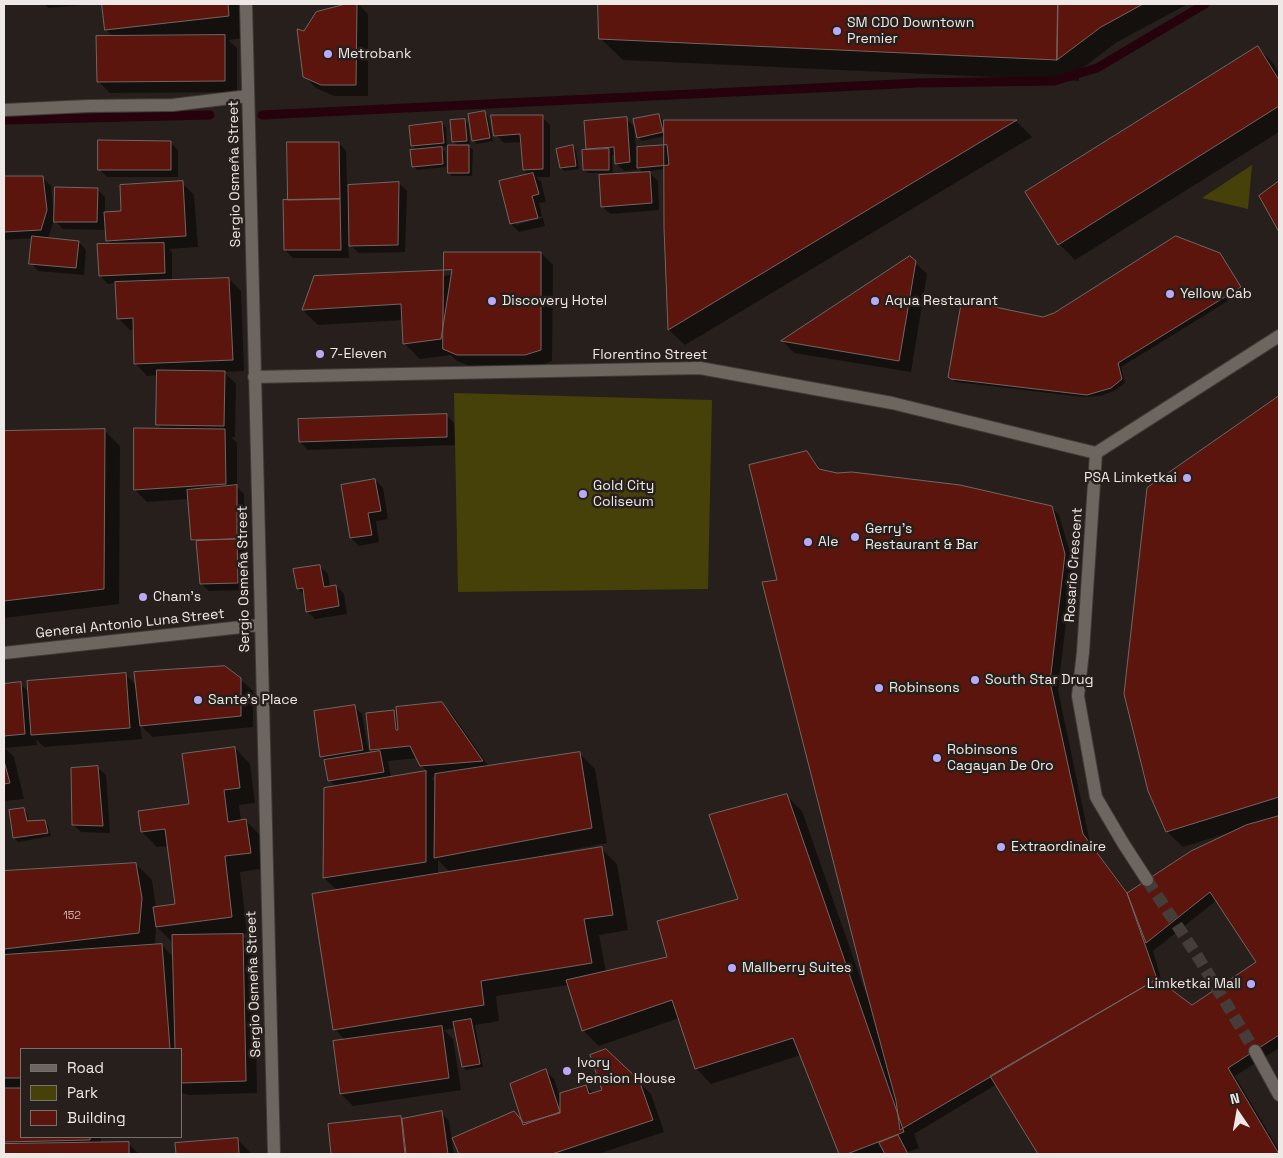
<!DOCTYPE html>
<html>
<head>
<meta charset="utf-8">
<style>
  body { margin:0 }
  #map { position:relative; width:1283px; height:1158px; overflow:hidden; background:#271f1b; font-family:"Space Grotesk",sans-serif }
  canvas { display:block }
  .frame { position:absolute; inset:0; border:5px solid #eee9e6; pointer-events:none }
  .legend { position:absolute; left:20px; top:1048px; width:162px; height:90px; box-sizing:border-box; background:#271f1b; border:1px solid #77706c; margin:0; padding:6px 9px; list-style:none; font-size:15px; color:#eee9e6 }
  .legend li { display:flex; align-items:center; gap:10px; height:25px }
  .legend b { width:25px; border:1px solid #77706c }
  .north { position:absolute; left:1213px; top:1088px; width:50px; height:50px; -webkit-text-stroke:4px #271f1b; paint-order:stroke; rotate:348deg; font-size:14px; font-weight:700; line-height:20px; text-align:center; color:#eee9e6 }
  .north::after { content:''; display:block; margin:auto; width:18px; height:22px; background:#eee9e6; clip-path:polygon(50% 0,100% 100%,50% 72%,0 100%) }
</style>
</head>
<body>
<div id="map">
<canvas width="1283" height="1158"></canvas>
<div class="frame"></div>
<ul class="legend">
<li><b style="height:6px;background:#6d655f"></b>Road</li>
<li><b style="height:14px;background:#464109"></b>Park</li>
<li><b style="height:14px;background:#5c150c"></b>Building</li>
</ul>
<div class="north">N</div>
</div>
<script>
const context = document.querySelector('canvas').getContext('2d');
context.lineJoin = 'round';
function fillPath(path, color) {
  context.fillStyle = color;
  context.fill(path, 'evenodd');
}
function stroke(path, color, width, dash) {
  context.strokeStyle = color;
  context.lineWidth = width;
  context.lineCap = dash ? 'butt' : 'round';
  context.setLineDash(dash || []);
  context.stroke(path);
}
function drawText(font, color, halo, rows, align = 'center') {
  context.font = font + ' "Space Grotesk",sans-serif';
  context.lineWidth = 5;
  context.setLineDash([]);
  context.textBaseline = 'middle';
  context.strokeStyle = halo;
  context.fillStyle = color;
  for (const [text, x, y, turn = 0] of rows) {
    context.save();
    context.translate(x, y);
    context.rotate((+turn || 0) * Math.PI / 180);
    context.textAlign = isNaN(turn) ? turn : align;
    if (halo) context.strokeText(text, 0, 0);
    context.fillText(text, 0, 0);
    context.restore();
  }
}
const green = new Path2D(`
  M1252 165 1248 209 1202 198Z
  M454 393 712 400 708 589 458 592Z`);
const shadow = new Path2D(`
  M44 4H82V5L49 8Z
  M103 4H247L251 37 228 40 237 48V92L110 93 98 81 114 37 106 30Z
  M351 4H358L368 14V96H334L316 88 304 76 305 33 317 13Z
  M600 4H1188L1117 42 1079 71V81L623 60 600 38Z
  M1258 48 1273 63 1279 73V132L1075 260 1059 244Z
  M484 112 488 116 493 141 477 144 474 141Z
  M658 115 662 119 664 127 665 121 1017 122 1032 137 685 345 669 330 665 228V169L642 172 637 167V170L624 171 616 163 615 155H612L613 173H588L584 170 590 151 587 148 626 119 636 128H634L636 148 665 146V136L642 141 638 137Z
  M542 117 550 125V177H536L541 182 546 202 539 203 542 216 515 222V225L543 218 545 226 519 232 511 224 501 182 529 175 524 170 522 142 504 143 496 135Z
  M464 120 468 124 470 144H462V146H469L473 150 472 176H452L449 173V146L439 147 445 152 446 167 417 170 413 166 418 151 412 145 442 124 446 127 447 146H458L453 141Z
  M170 142 178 150V177H107L99 169Z
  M339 143 346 151 347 186 399 183 407 191 405 252 359 253 348 243 349 258H293L285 250 289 202Z
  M573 147 576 150 579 169 564 171 561 168Z
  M650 173 658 181 659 210 610 214 602 206Z
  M4 178H43L51 186 54 213 97 189 105 197V213L123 212 182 183 194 195 198 247 169 249 172 252V281L229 279 241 291 244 371 224 372 236 384 235 437H231L237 443V487L244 494 246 590 209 591 201 583 198 545 192 540 189 499 147 502 135 490 163 430 157 424 158 375 147 376 136 364 134 330H130L118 318 116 283 108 284 100 276 111 245 107 240 106 230 63 229 54 220 48 239 79 242 86 250 84 275 38 271 31 263 33 238 4 240Z
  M541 253 553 265 552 361 537 367 470 366 457 361 451 355 420 359 405 344 403 320 318 325 303 310Z
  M1220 254 1244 291 1121 367 1125 383 1114 391 1100 396 1083 397 956 382 949 376 1044 319Z
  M910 258 927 274 911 372 794 353 783 341Z
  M1279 397V1048L1235 1076 1279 1150V1154H1039L997 1084 914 1134 919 1148 908 1152 909 1154H840L801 1055 711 1084 696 1068 679 1018 599 1046 583 1030 569 985 496 996 499 1021 475 1025 483 1067 466 1070 463 1067 455 1028 444 1030 453 1039 461 1090 353 1106 341 1094 334 1042 346 1041 335 1029 338 891 324 878 336 787 329 780 326 761 322 756 354 706 362 714 369 754 375 753 371 749 394 711 398 715 441 703 453 715 489 767 579 753 595 769 607 843 544 855V858L601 848 617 864 628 930 599 935 606 972 669 957 739 900 786 795 802 811 867 997 869 996 778 581 807 452 815 461 822 471 1051 507 1059 515 1073 563 1058 690 1090 843 1129 894 1229 835 1228 833 1183 847 1167 832 1149 791 1148 488ZM417 758 421 765 428 772 391 778 388 761ZM436 777V783L431 778ZM438 860 451 873 438 875ZM1217 900 1258 962 1192 1007 1163 986 1153 951Z
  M446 415 454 423 455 445 308 450 300 442Z
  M104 430 120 446 119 604 4 618V432Z
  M375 480 383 488 388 519 376 521 379 542 359 546 351 538Z
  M320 566 328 574 330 587 336 586 344 594 347 614 315 619 307 611 305 596 298 589Z
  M126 675 137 686 240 679 253 691V727L153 737 140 725 142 739 44 747 36 739 37 745 5 748 14 757 24 799 4 801V685L20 684 29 692Z
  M235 748 250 764 255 803 239 805 241 821H246L261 836 266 868 240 872 247 933 241 934 254 947 257 1093 189 1095 181 1093V1049H21V1137H101V1143H128L139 1154H4V872L136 864 152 880 156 908 176 905 169 846 157 847 142 832 190 805ZM156 926 173 943V957L162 945 155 946Z
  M98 768 106 775 110 833 81 832 73 824Z
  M23 810 27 813 29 822 44 821 48 825 51 836 18 842 14 838 10 812Z
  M606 1050 651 1094 664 1132 598 1154H461L454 1138 514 1113 523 1121 546 1071 554 1079 561 1101 586 1086 594 1094 603 1090Z
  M441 1113 449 1121 454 1154H333L329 1125 401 1118 403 1120Z
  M238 1140 250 1152V1154H177V1144Z`);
const stream = new Path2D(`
  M262 115 918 83 1054 81 1097 68 1205 4
  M4 120 210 115`);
const building = new Path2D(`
  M102 4H228L229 16 105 30Z
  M346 4H357L356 85H321L303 77 297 29 304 31 316 12Z
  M598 4H1058L1057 60 599 39Z
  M1058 4H1143L1101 27 1057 60Z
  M225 35V81L97 82 96 36Z
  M1258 46 1279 80V106L1058 245 1025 192Z
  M485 111 490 138 472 141 468 114Z
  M659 114 663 132 637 138 633 119Z
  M491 115H543V169L523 170 520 134 494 136Z
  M627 117 630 162 615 164 614 147 586 149 584 121Z
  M465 119 467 141 452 142 450 120Z
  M664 120H1017L668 330 664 228Z
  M442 122 444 143 411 146 409 126Z
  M98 140 171 141V170H98Z
  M287 142H339L340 199 288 200Z
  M448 145H469V173H448Z
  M573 145 576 166 560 168 556 149Z
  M667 145 669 165 637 168V147Z
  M442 147 443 164 412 167 410 150Z
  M609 149V170H583L582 150Z
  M650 172 652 203 601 207 599 175Z
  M533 173 539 194 532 196 538 218 510 224 499 181Z
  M4 176H43L47 210 41 230 4 232Z
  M183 181 186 236 106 241 104 212 121 211 120 185Z
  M1279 181V232L1259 196Z
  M399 182 398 245 349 246 348 185Z
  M55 187 98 188 97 222H54Z
  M340 199 341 250H284L283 200Z
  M32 236 79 241 76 268 29 264Z
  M1176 236 1220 253 1241 287 1118 363 1122 379 1111 388 1087 395 951 379 948 377 961 304 963 302 966 301 1043 317 1054 313Z
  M164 243 165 273 99 276 97 244Z
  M444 252H541V350L525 355H457L443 349Z
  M910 256 916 261 899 361 781 341Z
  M452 270 441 339 403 344 401 304 302 310 314 276Z
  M229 278 233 360 134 364 133 318 117 319 115 282Z
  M157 370 225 371 224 426 156 425Z
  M1279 396V797L1166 832 1148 791 1124 694 1147 488Z
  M447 414V437L299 442 298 419Z
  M134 428 225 429 226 484 134 490Z
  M105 429 104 589 4 601V431Z
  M807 451 819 469 837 473 852 472 960 485 1052 506 1065 554 1050 682 1083 834 1127 893 1157 979 900 1130 896 1101 864 982 762 582 777 580 749 465Z
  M375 479 381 511 368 513 372 535 350 538 341 485Z
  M237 485V539L191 540 187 490Z
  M237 539 238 583 200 584 196 541Z
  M320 565 324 587 336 585 339 606 306 612 303 588 297 589 293 569Z
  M225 666 241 678V716L140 726 134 672Z
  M126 673 130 728 31 735 27 681Z
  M21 682 25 734 4 736V684Z
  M442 702 483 761 420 766 410 746 370 750 366 713 394 710 396 730H398L396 707Z
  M355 705 363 750 320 757 314 711Z
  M235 747 240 788 224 790 228 822 246 819 251 853 225 856 232 917 156 927 153 907 175 904 165 829 141 832 138 811 189 804 182 754Z
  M380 751 384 772 328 781 324 760Z
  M580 752 592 828 434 858 435 774Z
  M4 761 10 783 4 784Z
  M98 766 103 826 72 825 71 768Z
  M426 771V862L323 878 324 788Z
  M787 794 904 1132 847 1154H839L793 1038 695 1069 672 1000 582 1031 566 980 667 957 657 921 738 899 709 815Z
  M24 808 27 821 45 820 48 833 13 838 9 810Z
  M1279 816V1035L1228 1068 1279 1154H1038L990 1076 1157 979 1192 1005 1256 962 1210 892 1146 943 1127 893 1191 851 1246 825Z
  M602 847 613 915 584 919 592 963 481 981 484 1005 333 1030 312 894Z
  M136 863 142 898 139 933 4 949V871Z
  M243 934 246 1081 181 1083V1049H175L172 935Z
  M162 944 170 1049H21V1078H4V955Z
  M471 1019 480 1064 462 1067 453 1022Z
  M442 1026 449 1078 340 1094 333 1041Z
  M606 1049 639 1080 653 1120 552 1154H459L452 1138 514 1111 524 1123 560 1113V1093L586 1085 589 1094 602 1090 590 1055Z
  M546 1069 560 1112 523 1125 510 1084Z
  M4 1088H21V1137H90V1140L4 1142Z
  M442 1111 448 1154H406L402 1119Z
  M401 1116 405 1154H331L328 1124Z
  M898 1135 908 1154H885L879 1143Z
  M238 1138 239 1154H176L175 1143Z
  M129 1142V1154H4V1144Z`);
const streetTunnel = new Path2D(`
  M1147 880 1198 957 1255 1051`);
const street = new Path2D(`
  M4 110 88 106 173 105 248 96
  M254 377 700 368 892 403 1096 453
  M1147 880 1123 843 1096 797 1078 696 1083 652 1096 453 1279 336
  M1255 1051 1279 1095`);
const secondary = new Path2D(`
  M246 4 274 1154
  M4 653 260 625`);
const markers = [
  [837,31,5,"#baaaf6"],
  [328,54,5,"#baaaf6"],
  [1170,294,5,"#baaaf6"],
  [492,301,5,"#baaaf6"],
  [875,301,5,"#baaaf6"],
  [320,354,5,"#baaaf6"],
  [1187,478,5,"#baaaf6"],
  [583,494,5,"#baaaf6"],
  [855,537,5,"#baaaf6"],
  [808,542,5,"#baaaf6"],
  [143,597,5,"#baaaf6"],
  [975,680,5,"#baaaf6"],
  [879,688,5,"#baaaf6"],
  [198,700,5,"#baaaf6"],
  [937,758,5,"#baaaf6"],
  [1001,847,5,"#baaaf6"],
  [732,968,5,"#baaaf6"],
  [1251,984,5,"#baaaf6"],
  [567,1071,5,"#baaaf6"]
];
const numberNames = [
  ["152",72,916]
];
const poiNames = [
  ["SM CDO Downtown",847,23],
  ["Premier",847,39],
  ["Metrobank",338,54],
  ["Yellow Cab",1180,294],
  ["Discovery Hotel",502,301],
  ["Aqua Restaurant",885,301],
  ["7-Eleven",330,354],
  ["PSA Limketkai",1177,478,"right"],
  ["Gold City",593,486],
  ["Coliseum",593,502],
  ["Gerry's",865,529],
  ["Restaurant & Bar",865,545],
  ["Ale",818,542],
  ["Cham’s",153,597],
  ["South Star Drug",985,680],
  ["Robinsons",889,688],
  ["Sante's Place",208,700],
  ["Robinsons",947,750],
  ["Cagayan De Oro",947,766],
  ["Extraordinaire",1011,847],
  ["Mallberry Suites",742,968],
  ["Limketkai Mall",1241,984,"right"],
  ["Ivory",577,1063],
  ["Pension House",577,1079]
];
const streetNames = [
  ["Sergio Osmeña Street",235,174,-91],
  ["Florentino Street",650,355],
  ["Rosario Crescent",1074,565,-86],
  ["Sergio Osmeña Street",244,579,-91],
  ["General Antonio Luna Street",130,624,-6],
  ["Sergio Osmeña Street",254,984,-92]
];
fillPath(green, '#464109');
fillPath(shadow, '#0007');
stroke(stream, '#25020c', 9);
fillPath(building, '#5c150c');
stroke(building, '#716664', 1);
stroke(streetTunnel, '#453d39', 12, [12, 6]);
stroke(street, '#403a37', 14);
stroke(secondary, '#403a37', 14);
stroke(street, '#6d655f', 12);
stroke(secondary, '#6d655f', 12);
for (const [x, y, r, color] of markers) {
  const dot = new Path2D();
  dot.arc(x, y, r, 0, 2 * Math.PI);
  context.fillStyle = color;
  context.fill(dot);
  stroke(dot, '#271f1b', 2);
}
drawText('11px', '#cab4b0', null, numberNames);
drawText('14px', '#eee9e6', '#271f1b', poiNames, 'left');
drawText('14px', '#eee9e6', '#271f1b', streetNames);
</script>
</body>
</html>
